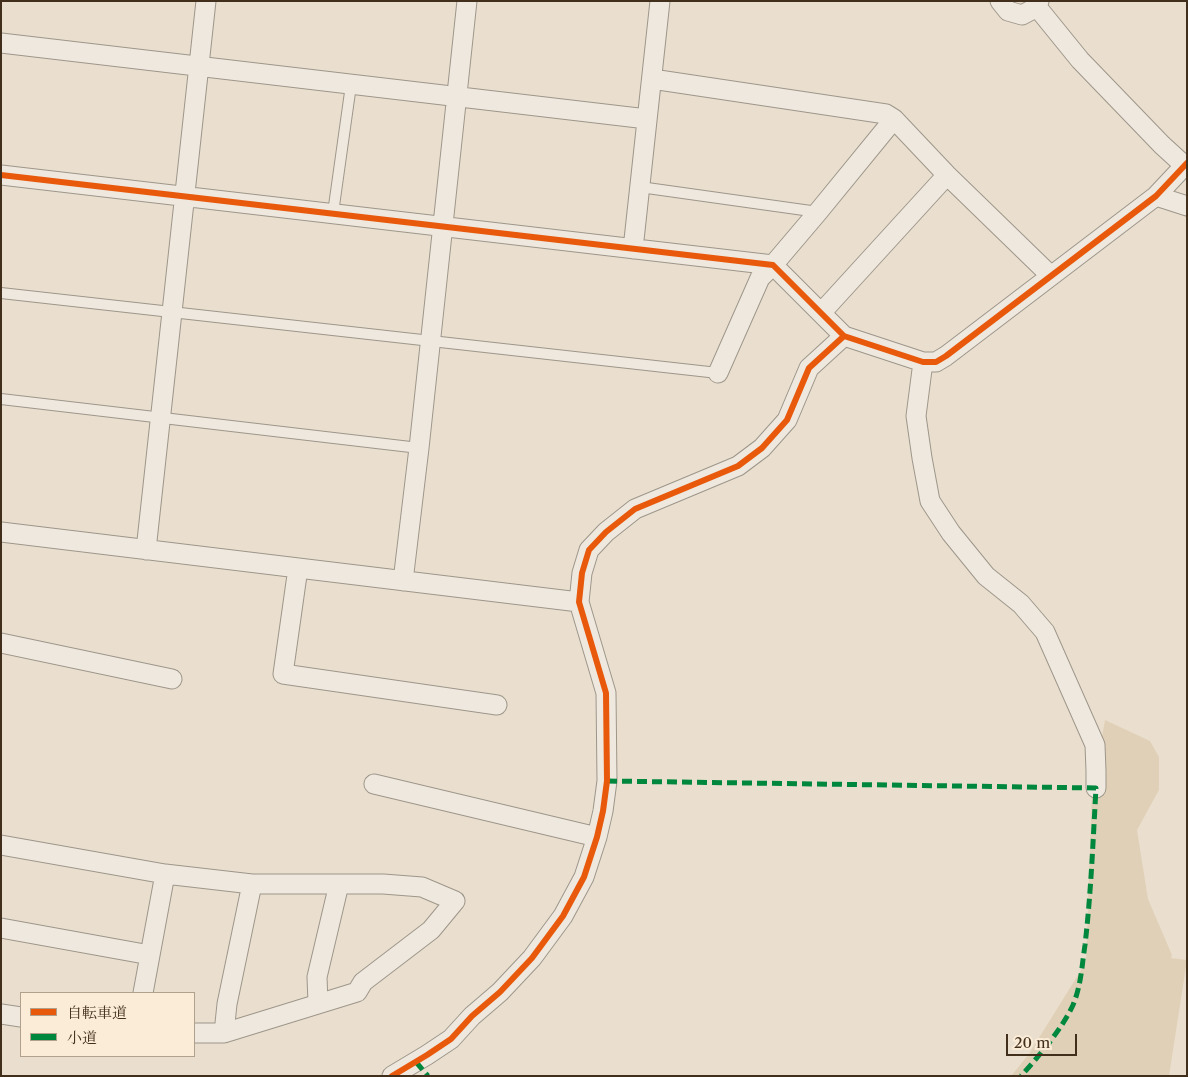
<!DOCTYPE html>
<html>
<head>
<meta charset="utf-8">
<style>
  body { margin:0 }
  #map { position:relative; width:1188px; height:1077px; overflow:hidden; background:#eadfce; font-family:"Libre Caslon Text","Noto Serif JP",serif }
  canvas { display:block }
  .frame { position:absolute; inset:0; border:2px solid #412e1b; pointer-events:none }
  .legend { position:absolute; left:20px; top:992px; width:175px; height:65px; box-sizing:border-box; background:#faecd7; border:1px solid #b0a08c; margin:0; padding:6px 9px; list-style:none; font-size:15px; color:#412e1b }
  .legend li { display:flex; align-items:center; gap:10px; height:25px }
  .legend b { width:25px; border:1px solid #b0a08c }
  .scale { position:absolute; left:1006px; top:1034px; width:71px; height:22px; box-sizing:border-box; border:2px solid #412e1b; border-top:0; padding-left:6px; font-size:15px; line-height:18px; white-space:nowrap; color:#412e1b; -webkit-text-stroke:4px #faecd7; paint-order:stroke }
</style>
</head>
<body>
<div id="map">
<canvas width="1188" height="1077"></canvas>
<div class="frame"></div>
<ul class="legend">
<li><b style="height:6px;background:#e8590c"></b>自転車道</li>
<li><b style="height:6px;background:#00873e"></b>小道</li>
</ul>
<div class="scale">20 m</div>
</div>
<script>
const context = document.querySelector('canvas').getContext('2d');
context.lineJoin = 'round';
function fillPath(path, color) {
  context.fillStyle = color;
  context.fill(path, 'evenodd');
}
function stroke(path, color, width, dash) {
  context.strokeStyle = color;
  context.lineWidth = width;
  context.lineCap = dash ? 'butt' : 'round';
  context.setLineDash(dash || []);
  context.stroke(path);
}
const green = new Path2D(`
  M1105 720 1150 741 1159 757V790L1137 830 1148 899 1172 955 1171 958 1187 960 1169 1076H1011L1029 1054 1086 962 1092 791Z`);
const service = new Path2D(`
  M640 187 818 212
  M333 213 351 85
  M1 293 718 373
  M1 399 419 448`);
const minor = new Path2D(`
  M1000 1 1008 11 1022 15 1037 7
  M1039 1 1037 7 1080 60 1162 145 1185 166
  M1 43 647 119
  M652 79 886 114 894 119 947 175 1051 276
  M1 175 773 265 844 336
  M1156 196 1187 206
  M633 249 660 1
  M821 313 947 175
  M923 362 916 416 922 458 930 501 951 533 986 576 1021 604 1045 632 1095 745 1096 771V788
  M718 373 760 278 773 265 818 212 894 119
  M1 532 579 602
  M146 550 206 1
  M298 568 283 674 497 705
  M403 581 419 448 467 1
  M1 643 172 679
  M374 784 597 837
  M1 845 165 874 252 884H383L422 887 455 901 431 930 363 982 357 992 224 1033H194
  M1 928 150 955
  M143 993 165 874
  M318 1003 317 977 339 884
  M1 1014 21 1017
  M224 1033 227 1004 252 884
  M392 1076 427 1055 451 1039 472 1016 500 992 532 958 563 916 584 877 597 837 603 811 607 781 606 693 579 602 582 573 589 550 606 532 635 509 738 466 762 448 787 420 809 368 844 336 923 362H936L946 356 1156 196 1187 163`);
const quiet = new Path2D(`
  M607 781 1096 788C1093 841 1091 893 1085 945 1082 965 1081 986 1073 1005 1062 1029 1039 1056 1021 1076
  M416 1062 428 1076`);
const cycleway = new Path2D(`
  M1 175 773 265 844 336
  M392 1076 427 1055 451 1039 472 1016 500 992 532 958 563 916 584 877 597 837 603 811 607 781 606 693 579 602 582 573 589 550 606 532 635 509 738 466 762 448 787 420 809 368 844 336 923 362H936L946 356 1156 196 1187 163`);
fillPath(green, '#e0d0b7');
stroke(service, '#9e968a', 12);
stroke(minor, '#9e968a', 21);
stroke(service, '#eee8df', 10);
stroke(minor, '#eee8df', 19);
stroke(quiet, '#00873e', 5, [10, 5]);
stroke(cycleway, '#e8590c', 6);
</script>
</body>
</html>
